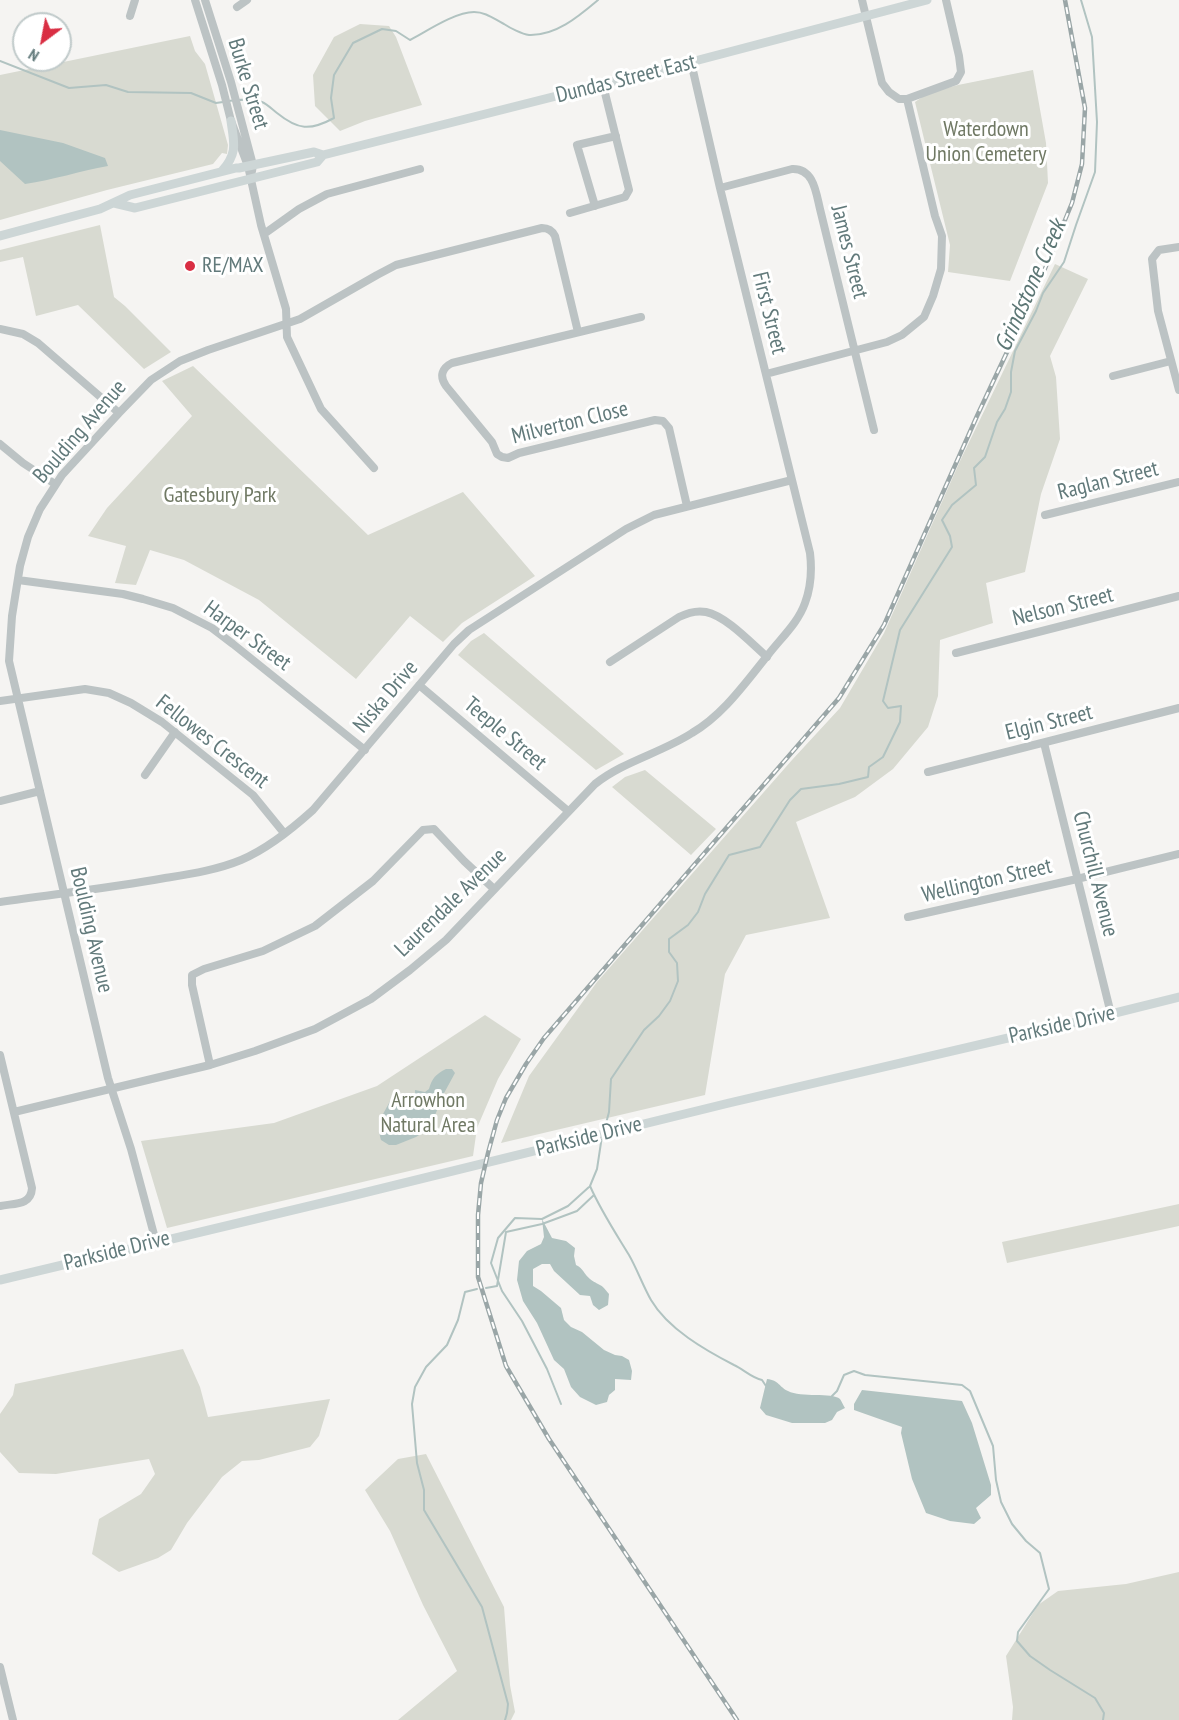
<!DOCTYPE html>
<html>
<head>
<meta charset="utf-8">
<style>
  body { margin:0 }
  #map { position:relative; width:1179px; height:1720px; overflow:hidden; background:#f5f4f2; font-family:"PT Sans Narrow",sans-serif }
  canvas { display:block }
  .north { position:absolute; left:12px; top:12px; width:60px; height:60px; box-sizing:border-box; background:#fff; border:2px solid #c0caca; border-radius:50%; rotate:212deg; font-size:16px; font-weight:700; line-height:24px; text-align:center; color:#627a7b }
  .north::after { content:''; display:block; margin:auto; width:21px; height:27px; background:#d92e43; clip-path:polygon(50% 0,100% 100%,50% 72%,0 100%) }
</style>
</head>
<body>
<div id="map">
<canvas width="1179" height="1720"></canvas>
<div class="north">N</div>
</div>
<script>
const context = document.querySelector('canvas').getContext('2d');
context.lineJoin = 'round';
function fillPath(path, color) {
  context.fillStyle = color;
  context.fill(path, 'evenodd');
}
function stroke(path, color, width, dash) {
  context.strokeStyle = color;
  context.lineWidth = width;
  context.lineCap = dash ? 'butt' : 'round';
  context.setLineDash(dash || []);
  context.stroke(path);
}
function drawText(font, color, halo, rows, align = 'center') {
  context.font = font + ' "PT Sans Narrow",sans-serif';
  context.lineWidth = 6;
  context.setLineDash([]);
  context.textBaseline = 'middle';
  context.strokeStyle = halo;
  context.fillStyle = color;
  for (const [text, x, y, turn = 0] of rows) {
    context.save();
    context.translate(x, y);
    context.rotate((+turn || 0) * Math.PI / 180);
    context.textAlign = isNaN(turn) ? turn : align;
    if (halo) context.strokeText(text, 0, 0);
    context.fillText(text, 0, 0);
    context.restore();
  }
}
const green = new Path2D(`
  M360 24 389 26 396 37 422 105 365 121 340 131 315 106 313 75 334 37Z
  M190 36 195 51 205 64 228 145 227 154 222 153 213 164 107 190 0 220V75Z
  M1033 70 1046 143 1048 183 1010 281 948 272 950 245 915 102 928 93 958 85Z
  M100 225 114 297 125 306 171 352 144 369 78 305 36 316 23 257 0 262V250Z
  M1055 264 1088 279 1050 356 1056 377 1060 439 1041 494 1025 572 986 583 993 623 940 640 938 696 928 727 893 769 855 797 796 822 830 918 746 935 725 974 705 1095 501 1143 529 1076 597 982 792 760 840 708 884 633 960 461Z
  M193 366 368 535 463 492 535 576 462 623 443 642 410 616 356 679 259 600 184 560 150 550 136 585 115 583 126 546 88 536 107 508 192 416 162 381Z
  M484 633 624 754 596 770 458 655 471 641Z
  M645 770 716 829 691 855 612 787 625 777Z
  M485 1015 521 1039 498 1079 477 1128 473 1156 167 1228 141 1141 274 1123 377 1086Z
  M1179 1204V1226L1007 1263 1002 1242Z
  M183 1349 200 1387 208 1417 330 1399 319 1436 310 1447 259 1460 242 1461 222 1477 187 1523 171 1550 158 1558 119 1572 92 1554 99 1519 141 1494 155 1474 149 1459 56 1474 19 1473 0 1452V1414L13 1395 15 1384Z
  M426 1454 504 1607 510 1685 515 1712 511 1720H398L457 1671 423 1605 390 1531 365 1490 398 1459Z
  M1179 1572V1720H1012L1013 1707 1006 1656 1038 1605 1058 1591 1126 1584Z`);
const water = new Path2D(`
  M0 130 63 143 105 158 108 166C80 171 53 180 25 184L0 161Z
  M446 1069H452L455 1073 443 1095 430 1128 416 1137 396 1145H389L381 1140C376 1122 382 1117 390 1101 400 1101 407 1102 415 1095V1090L425 1092 429 1089C432 1078 436 1074 446 1069Z
  M542 1219 552 1238 566 1241 575 1248 574 1256 576 1265C583 1268 584 1274 590 1279 599 1286 600 1282 609 1294L608 1305 599 1310 593 1305 590 1296 580 1295 554 1271 550 1264H542L533 1269V1286L541 1291 561 1308 564 1320 571 1327 582 1332 604 1350 615 1355 622 1356 629 1360 632 1371 631 1380 615 1379V1390L609 1395 607 1402 596 1405 580 1397 571 1387 564 1369 554 1360 537 1323 523 1301 517 1280 519 1261 527 1251 541 1244 544 1237Z
  M767 1379C779 1380 779 1387 788 1391 801 1398 832 1392 840 1399 842 1402 843 1405 845 1408L837 1412 832 1420 825 1423H792L766 1415 760 1408Z
  M862 1390 962 1401 972 1423 991 1485V1495L976 1508 981 1518 974 1524 950 1521 926 1513 912 1479 901 1433 902 1427 854 1410V1404Z`);
const stream = new Path2D(`
  M0 61 69 88 106 85 128 92 191 93 216 103 223 102
  M229 101C239 100 251 98 262 102 267 104 273 110 277 113 298 130 310 131 334 118L331 98 334 75 353 43 382 29 396 31 410 40C427 31 455 12 474 12 486 12 494 19 504 24 510 28 522 34 529 35 556 36 579 16 598 0
  M604 1131 609 1112 611 1079 644 1030 659 1016 670 1001 678 981 677 963 669 952V939L688 925 698 912 705 894 729 855 760 847 790 800 801 789 839 784 868 777 869 767 883 757 900 722 901 706 888 708 883 701 900 630 952 547 950 536 942 520 952 505 976 485 974 468 985 457 997 422 1005 409 1011 392V372L1015 351 1036 311 1043 293 1064 262 1076 225 1095 172 1097 122 1092 37 1081 0
  M602 1136 597 1169 590 1186C601 1211 615 1232 629 1255 637 1269 643 1286 651 1300 668 1329 705 1350 734 1365 743 1369 752 1378 762 1380L766 1386
  M486 1288 497 1286 506 1232 542 1224 577 1211 594 1195
  M477 1289 465 1292 458 1320 447 1345 426 1367 415 1387 412 1404 417 1463 424 1490V1510L482 1607 508 1704 507 1713 505 1720
  M832 1396 837 1391 844 1375 854 1371 865 1375 962 1385 970 1391 993 1446 996 1480 1001 1502 1012 1524 1026 1541 1040 1553 1049 1589 1018 1632 1017 1641 1030 1656 1050 1670 1095 1698 1104 1713 1103 1720
  M561 1404 547 1369 522 1321 502 1291 491 1263 498 1238 515 1218 542 1219 568 1206 589 1187`);
const minor = new Path2D(`
  M195 0 222 85 231 121 248 166 261 225 286 309 287 337 321 409 374 468
  M205 0 231 82 253 165 252 171
  M237 7 247 0
  M130 16 135 0
  M907 99 956 81 961 72 959 56 946 0
  M720 188 792 169C814 168 816 193 820 209L874 430
  M595 206 577 145 616 136
  M570 213 625 197 629 190 603 85
  M264 234 299 209 327 194 420 169
  M1179 247 1159 250 1152 259 1158 311 1179 390
  M641 317 452 363C442 368 439 376 446 386L492 442 497 454 502 457 508 458 519 453 655 420 663 421 669 428 687 506
  M0 329 23 334 38 343 119 413
  M766 374 887 342 902 335 924 317 933 296 941 269 942 236 935 216 907 99H899L889 92 882 83 862 0
  M1113 376 1171 361
  M0 444 23 463 55 484
  M1045 515 1179 482
  M18 580 123 594 143 599 173 608 212 628 233 644 365 750
  M956 653 1179 596
  M610 662 679 617C687 613 696 610 706 612 726 616 751 643 767 657
  M419 685 568 811
  M0 701 85 689 109 693 131 703 162 722 253 795 284 833
  M1044 743 1111 1014
  M928 772 1179 708
  M145 775 175 732
  M0 801 40 791
  M0 902C55 894 110 888 165 878 190 874 217 870 241 860 267 849 292 829 313 810L454 644 469 630 626 529 654 515 792 480
  M908 917 1077 879 1179 854
  M0 1055 32 1188C31 1206 14 1203 0 1206
  M210 1065 192 985V975L204 969 263 951 315 926 373 881 423 830 434 829 464 861 494 889
  M14 1112 210 1065 255 1051 315 1029 371 999 410 970 446 940 595 784C624 761 661 753 692 733 724 714 745 683 768 655 781 638 798 623 805 603 811 587 812 570 810 553L720 188 691 62
  M156 1242 131 1149 108 1078 9 661 12 616 20 566 28 537 40 509 62 475 119 413 151 380 180 361 208 350 300 319 377 275 396 265 542 228C548 228 552 230 555 236L578 332
  M0 1667 13 1720`);
const major = new Path2D(`
  M222 171C238 153 234 143 231 121
  M114 203 135 208 317 162 323 155 691 62 927 0
  M0 236 100 209 130 195 236 168H239L314 152 323 155
  M0 1280 343 1198 729 1103 1111 1014 1179 997`);
const rail = new Path2D(`
  M737 1720 549 1439 506 1366 478 1277V1215L481 1183 488 1153 497 1120 506 1098 526 1064 544 1038 839 698 884 625 977 416 1037 288 1072 203 1082 164 1085 108 1065 0`);
const markers = [
  [190,266,6,"#d92e43"]
];
const streetNames = [
  ["Dundas Street East",626,79,-14],
  ["Burke Street",248,84,73],
  ["James Street",849,252,76],
  ["First Street",769,313,76],
  ["Milverton Close",570,423,-14],
  ["Boulding Avenue",80,432,-49],
  ["Raglan Street",1108,481,-14],
  ["Nelson Street",1063,607,-14],
  ["Harper Street",247,636,36],
  ["Niska Drive",386,697,-50],
  ["Elgin Street",1049,723,-14],
  ["Teeple Street",505,734,40],
  ["Fellowes Crescent",212,742,38],
  ["Churchill Avenue",1095,874,76],
  ["Wellington Street",987,881,-13],
  ["Laurendale Avenue",451,903,-44],
  ["Boulding Avenue",91,930,77],
  ["Parkside Drive",1062,1025,-13],
  ["Parkside Drive",589,1137,-14],
  ["Parkside Drive",117,1251,-14]
];
const parkNames = [
  ["Waterdown",986,130],
  ["Union Cemetery",986,155],
  ["Gatesbury Park",220,496],
  ["Arrowhon",428,1101],
  ["Natural Area",428,1126]
];
const poiNames = [
  ["RE/MAX",202,266]
];
const waterNames = [
  ["Grindstone Creek",1031,286,-66]
];
fillPath(green, '#d8dad1');
fillPath(water, '#b1c3c1');
stroke(stream, '#b1c3c1', 2);
stroke(minor, '#bcc3c4', 8);
stroke(major, '#cdd6d6', 9);
stroke(rail, '#9aa6a7', 4.5);
stroke(rail, '#fff', 2, [7]);
for (const [x, y, r, color] of markers) {
  const dot = new Path2D();
  dot.arc(x, y, r, 0, 2 * Math.PI);
  context.fillStyle = color;
  context.fill(dot);
  stroke(dot, '#fff', 2);
}
drawText('22px', '#627a7b', '#fff', streetNames);
drawText('22px', '#707964', '#fff', parkNames);
drawText('22px', '#627a7b', '#fff', poiNames, 'left');
drawText('italic 24px', '#5d7775', '#fff', waterNames);
</script>
</body>
</html>
